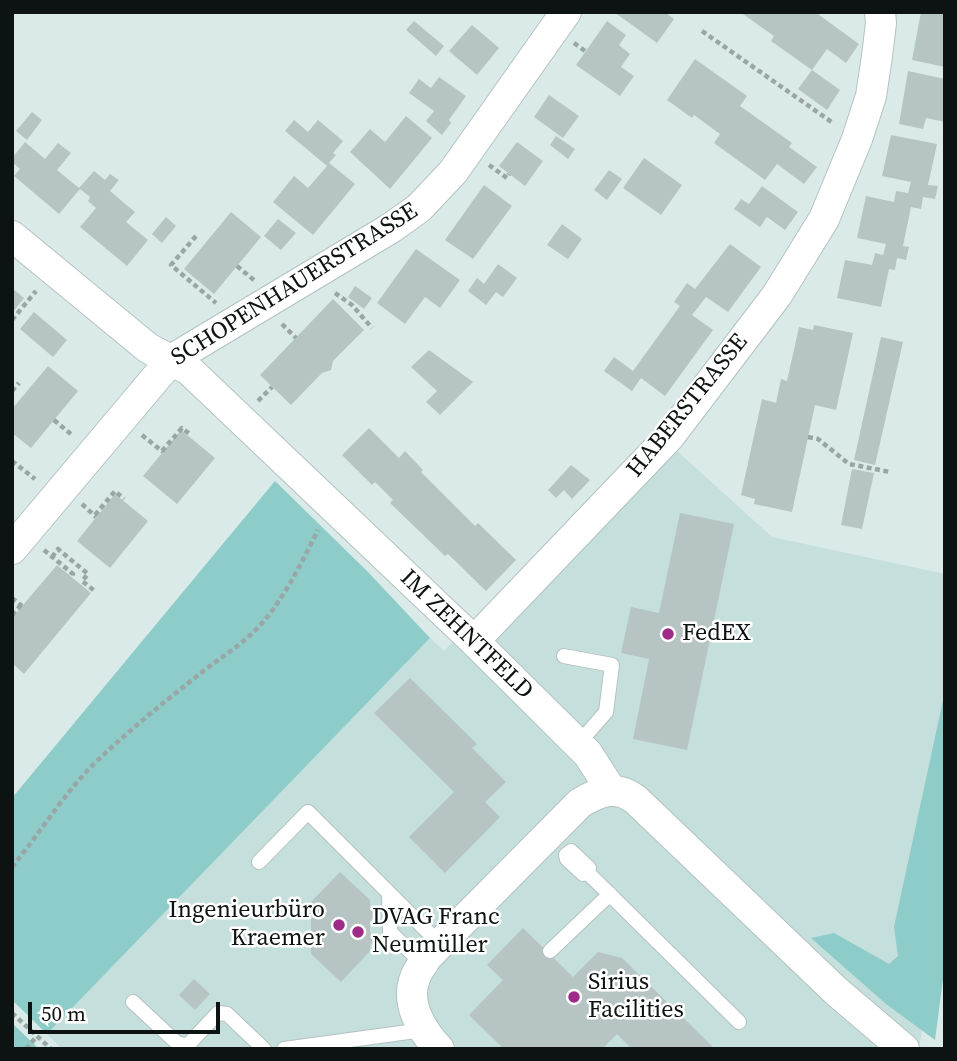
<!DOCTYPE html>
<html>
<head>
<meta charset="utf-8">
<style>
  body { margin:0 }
  #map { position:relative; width:957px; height:1061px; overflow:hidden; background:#d9eae8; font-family:"Source Serif 4",serif }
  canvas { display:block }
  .frame { position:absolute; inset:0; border:14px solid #0d1312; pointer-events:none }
  .scale { position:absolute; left:28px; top:1002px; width:192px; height:32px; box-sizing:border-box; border:4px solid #0d1312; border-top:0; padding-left:9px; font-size:21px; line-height:24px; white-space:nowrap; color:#0d1312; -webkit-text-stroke:5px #fff; paint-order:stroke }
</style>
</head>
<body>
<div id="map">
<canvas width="957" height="1061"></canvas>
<div class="frame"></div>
<div class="scale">50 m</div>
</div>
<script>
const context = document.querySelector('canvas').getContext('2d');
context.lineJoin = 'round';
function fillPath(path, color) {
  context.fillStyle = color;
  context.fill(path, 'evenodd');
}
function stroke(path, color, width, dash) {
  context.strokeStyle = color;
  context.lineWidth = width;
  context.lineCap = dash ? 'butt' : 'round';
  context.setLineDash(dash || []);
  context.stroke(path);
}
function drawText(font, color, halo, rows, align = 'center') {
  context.font = font + ' "Source Serif 4",serif';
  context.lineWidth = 5;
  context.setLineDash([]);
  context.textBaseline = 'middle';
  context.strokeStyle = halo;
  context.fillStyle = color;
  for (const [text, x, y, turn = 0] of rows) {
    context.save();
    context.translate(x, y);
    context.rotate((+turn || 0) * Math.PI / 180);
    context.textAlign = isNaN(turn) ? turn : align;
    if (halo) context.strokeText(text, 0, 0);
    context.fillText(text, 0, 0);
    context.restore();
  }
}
const built = new Path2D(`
  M654 430 772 537 945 574V874L919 1049H62L47 1034 430 638 444 651Z`);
const green = new Path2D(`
  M275 481 368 572 430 638 47 1034 12 1000V798Z
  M945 691V964L935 1040 886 1004 811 938 834 933 889 964 898 956 894 927Z
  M12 1023 39 1049H12Z`);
const building = new Path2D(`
  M614 12H665L674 19 657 43Z
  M740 12H815L859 44 846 63 827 49 812 70 771 41 774 36Z
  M921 12H945V67L912 60Z
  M414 21 444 46 436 56 406 30Z
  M607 21 626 35 619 45 630 54 621 67 634 76 620 96 576 65Z
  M472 25 499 48 477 75 449 51Z
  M695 59 747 96 740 106 792 143 789 147 817 167 804 184 777 164 765 180 714 143 720 134 694 115 692 118 667 100Z
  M812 70 840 90 827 110 798 89Z
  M908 71 945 79V122L926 118 923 129 899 124Z
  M439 77 466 96 449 120 451 123 442 135 426 121 434 111 409 93 419 79 431 88Z
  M549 95 579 116 563 138 534 117Z
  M32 112 42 120 27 140 16 131Z
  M406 116 432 138 390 189 350 152 370 129 385 142Z
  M294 120 308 132 318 120 343 141 333 153 336 155 329 163 355 184 313 235 273 202 294 176 308 188 327 166 285 131Z
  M891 135 937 144 928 185 938 186 935 199 923 197 921 209 911 207 903 246 909 247 906 260 897 258 895 270 889 269 881 307 837 298 845 260 872 265 875 253 883 255 886 244 857 238 866 196 894 202 896 191 908 193 911 182 882 176Z
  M556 136 575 149 568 159 550 145Z
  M25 142 45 159 58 143 71 153 57 170 79 188 94 171 105 180 110 174 119 180 110 191 135 212 126 222 148 240 127 266 80 227 96 208 88 201 90 197 80 189 59 214 14 176 20 169 12 162V158Z
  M517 142 543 161 525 186 499 166Z
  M644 158 682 185 661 215 623 188Z
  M609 170 622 179 607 200 594 190Z
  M484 185 512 206 473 259 445 240Z
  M762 186 798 212 785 230 767 217 760 227 734 209 741 199 749 204Z
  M231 212 261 237 214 294 184 269Z
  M166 217 176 226 162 243 152 234Z
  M278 219 296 233 281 250 264 236Z
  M562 224 582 239 568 259 547 245Z
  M730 244 761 267 728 312 706 297 692 315 713 330 665 396 641 378 632 391 604 371 614 357 633 371 680 306 674 302 687 283 695 289Z
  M416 249 460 280 440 308 425 297 405 324 377 303Z
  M498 264 517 278 503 297 496 292 486 305 468 291 477 278 484 284Z
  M355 286 372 298 364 309 348 297Z
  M12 288 24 298 12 313Z
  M333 299 364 330 333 361 331 370 322 373 291 405 260 375Z
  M34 312 67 340 53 357 20 329Z
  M814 325 853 333 836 410 815 405 792 512 754 504 755 499 741 495 762 399 776 403 781 379 787 381 799 327 813 330Z
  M881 337 903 342 875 465 854 460Z
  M429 350 473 382 440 415 426 402 437 391 411 367Z
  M48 366 78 391 31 448 12 433V409Z
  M369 428 399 458 405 451 423 470 421 472 475 526 478 523 516 560 486 591 448 554 445 556 390 503 393 500 375 482 372 485 342 455Z
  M181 430 215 458 177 504 143 476Z
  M571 465 590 480 572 499 564 490 556 498 548 490Z
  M852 469 874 473 862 529 841 525Z
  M115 494 148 521 110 568 77 541Z
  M680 513 734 524 687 750 633 739 649 659 621 653 631 607 659 613Z
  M57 565 91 593 24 674 12 663V618Z
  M410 678 477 744 472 748 506 782 485 802 500 817 445 873 409 837 454 792 374 713Z
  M340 872 370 900V909L376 914 370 921V932L376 939 370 945V951L341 982 311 954V902Z
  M523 928 573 977 598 952 622 958 715 1049H632L617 1034 602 1049H504L469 1015 503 980 487 965Z
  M194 979 210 994 195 1010 179 995Z`);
const path = new Path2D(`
  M702 31 833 123
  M574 43 585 51
  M489 165 507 178 509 174
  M196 236 171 265 216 303
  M237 266 255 281
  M335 293 352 305 372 328
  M12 320 36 291
  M282 324 296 338
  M12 391 19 383
  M258 401 272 387
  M54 420 72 435
  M142 435 163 452
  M808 437 818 439 849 464 890 472
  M162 451 182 428 191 435
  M12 461 35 479
  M82 504 96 517
  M95 515 115 491 124 499
  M44 550 73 574 71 576
  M52 557 58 549 88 574 82 581 96 592
  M12 598 22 606
  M12 615 21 605
  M12 867C41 832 66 790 99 759 133 727 169 698 206 669 226 654 247 641 263 622 286 595 302 562 318 530
  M12 1013 51 1049
  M26 1049 37 1036`);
const lane = new Path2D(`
  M564 656 612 665 606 712 578 744
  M571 851 589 868 588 873 583 874 567 859 566 855Z
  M259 862 308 812 440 944
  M588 873 739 1022
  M389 893 390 932 423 964
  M550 951 610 894
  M133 1002 177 1043 187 1046 218 1013 227 1014 264 1049
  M284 1049 423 1030`);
const street = new Path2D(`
  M12 236 148 348 189 370 474 641 588 754 611 790
  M12 549 171 360 391 228 419 208 453 172 566 12
  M474 641 669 437 777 295 824 219 857 139 871 96 877 56 881 23 880 12
  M439 1049C422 1031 405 1004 415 978 417 971 423 965 426 958L580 803C600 791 616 785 635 799L836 991 904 1049`);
const markers = [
  [668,634,7,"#9e2b87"],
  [339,925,7,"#9e2b87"],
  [358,932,7,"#9e2b87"],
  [574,997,7,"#9e2b87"]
];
const streetNames = [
  ["SCHOPENHAUERSTRASSE",295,285,-32],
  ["HABERSTRASSE",688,406,-51],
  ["IM ZEHNTFELD",466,635,44]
];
const poiNames = [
  ["FedEX",682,634],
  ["Ingenieurbüro",325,911,"right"],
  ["Kraemer",325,939,"right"],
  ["DVAG Franc",372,918],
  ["Neumüller",372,946],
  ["Sirius",588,983],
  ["Facilities",588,1011]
];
fillPath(built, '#c5dfdd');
fillPath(green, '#8dccc8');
fillPath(building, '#b6c5c4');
stroke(lane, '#b3c2c1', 16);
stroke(street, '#b3c2c1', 32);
stroke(path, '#99a6a5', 4.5, [5, 3.5]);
stroke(lane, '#fff', 14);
stroke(street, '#fff', 30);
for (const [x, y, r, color] of markers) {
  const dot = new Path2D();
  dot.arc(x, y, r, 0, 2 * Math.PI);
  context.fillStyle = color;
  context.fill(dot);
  stroke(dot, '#fff', 2.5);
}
drawText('24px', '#0d1312', '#fff', streetNames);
drawText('24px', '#0d1312', '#fff', poiNames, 'left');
</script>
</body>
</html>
